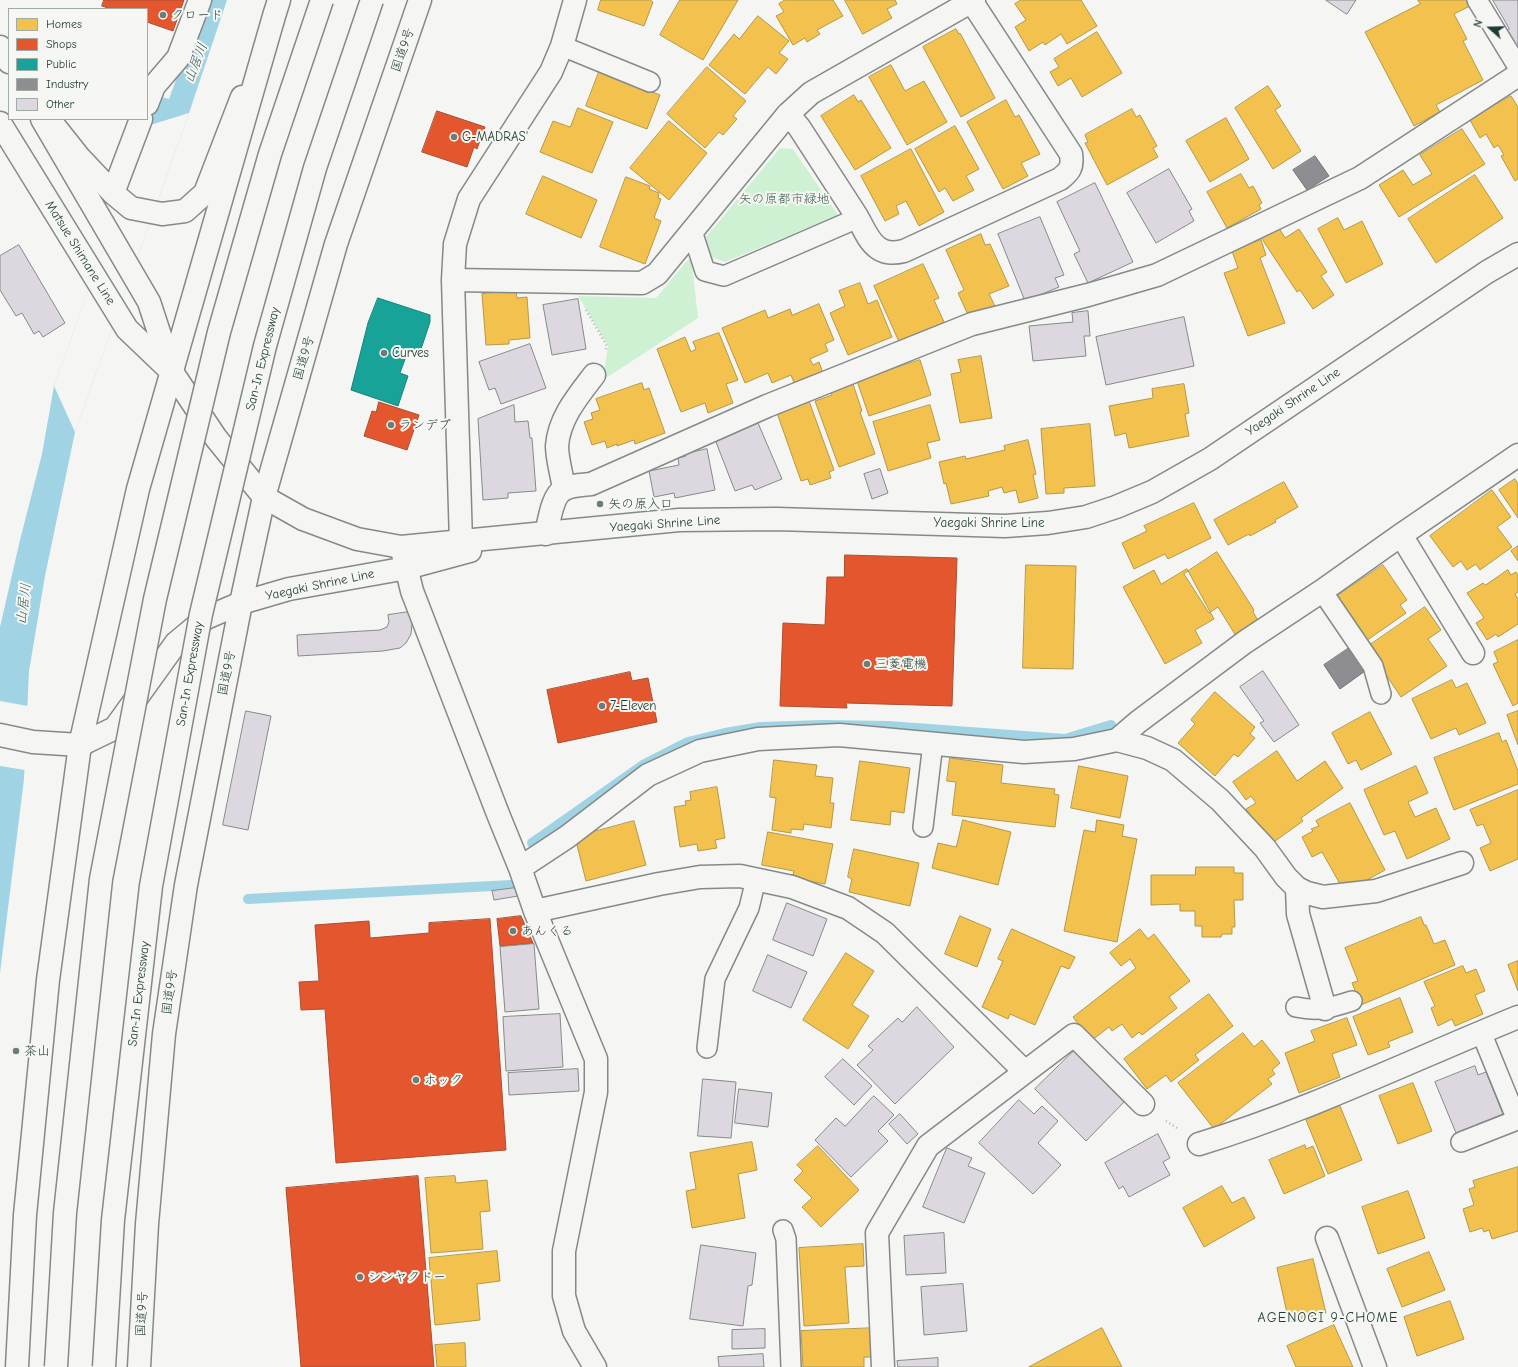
<!DOCTYPE html>
<html>
<head>
<meta charset="utf-8">
<style>
  body { margin:0 }
  #map { position:relative; width:1518px; height:1367px; overflow:hidden; background:#f5f5f3; font-family:"Comic Neue",sans-serif }
  canvas { display:block }
  .legend { position:absolute; left:8px; top:8px; width:140px; height:112px; box-sizing:border-box; background:#f6f6f2; border:1px solid #a0aca6; margin:0; padding:5px 7px; list-style:none; font-size:12px; color:#1f3d34 }
  .legend li { display:flex; align-items:center; gap:8px; height:20px }
  .legend b { width:20px; border:1px solid #a0aca6 }
  .north { position:absolute; left:1470px; top:8px; width:40px; height:40px; -webkit-text-stroke:3px #f6f6f2; paint-order:stroke; rotate:290deg; font-size:11px; font-weight:700; line-height:16px; text-align:center; color:#1f3d34 }
  .north::after { content:''; display:block; margin:auto; width:14px; height:18px; background:#1f3d34; clip-path:polygon(50% 0,100% 100%,50% 72%,0 100%) }
</style>
</head>
<body>
<div id="map">
<canvas width="1518" height="1367"></canvas>
<ul class="legend">
<li><b style="height:11px;background:#f2c14e"></b>Homes</li>
<li><b style="height:11px;background:#e4572e"></b>Shops</li>
<li><b style="height:11px;background:#17a398"></b>Public</li>
<li><b style="height:11px;background:#8d8d92"></b>Industry</li>
<li><b style="height:11px;background:#ddd7df"></b>Other</li>
</ul>
<div class="north">N</div>
</div>
<script>
const context = document.querySelector('canvas').getContext('2d');
context.lineJoin = 'round';
function fillPath(path, color) {
  context.fillStyle = color;
  context.fill(path, 'evenodd');
}
function stroke(path, color, width, dash) {
  context.strokeStyle = color;
  context.lineWidth = width;
  context.lineCap = dash ? 'butt' : 'round';
  context.setLineDash(dash || []);
  context.stroke(path);
}
function drawText(font, color, halo, rows, align = 'center') {
  context.font = font + ' "Comic Neue","Klee One",sans-serif';
  context.lineWidth = 4;
  context.setLineDash([]);
  context.textBaseline = 'middle';
  context.strokeStyle = halo;
  context.fillStyle = color;
  for (const [text, x, y, turn = 0] of rows) {
    context.save();
    context.translate(x, y);
    context.rotate((+turn || 0) * Math.PI / 180);
    context.textAlign = isNaN(turn) ? turn : align;
    if (halo) context.strokeText(text, 0, 0);
    context.fillText(text, 0, 0);
    context.restore();
  }
}
const green = new Path2D(`
  M780 148 793 149 838 215 725 262 712 257 706 237Z
  M691 256 698 318 603 380 608 346 578 296 656 298Z`);
const water = new Path2D(`
  M205 0H227L189 113 75 432 45 576 29 671 24 779 0 973V627L20 540 42 454 54 386 158 96 169 99Z`);
const pier = new Path2D(`
  M189 113 75 432 54 386 147 126Z
  M0 701 28 706 25 770 0 766Z`);
const homes = new Path2D(`
  M601 0H650L653 2 644 26 598 10Z
  M680 0H738L703 60 660 35Z
  M785 0H833L843 16 817 30 820 34 807 42 805 38 793 45 776 16 784 12 779 4Z
  M845 0H895L897 4 887 9 892 18 863 34Z
  M1021 0H1081L1097 26 1067 44 1061 34 1045 45 1043 42 1029 51 1015 27 1026 20 1015 4Z
  M1418 0H1467L1470 6 1454 14 1467 39 1463 41 1483 80 1436 105 1440 112 1414 126 1365 32 1420 4Z
  M758 16 789 41 779 53 788 59 776 74 768 67 745 94 709 65 734 34 739 39Z
  M956 29 959 34 960 33 995 98 961 117 923 47Z
  M1097 32 1122 73 1082 97 1071 78 1058 86 1050 72 1059 67 1054 59Z
  M891 65 905 91 924 81 947 122 907 145 869 77Z
  M707 67 746 101 733 116 737 119 723 135 719 132 705 148 667 114Z
  M599 72 660 95 647 129 586 106Z
  M1268 86 1281 106 1275 110 1301 151 1273 169 1235 108Z
  M854 95 858 102 861 100 891 148 855 170 821 116Z
  M1511 96 1518 107V179L1515 181 1501 156 1504 155 1498 145 1494 148 1486 134 1480 138 1470 120Z
  M1006 100 1015 117 1019 115 1040 154 1021 163 1028 176 1003 189 967 122Z
  M578 108 613 122 592 173 540 152 553 121 570 127Z
  M1132 109 1136 117 1140 115 1157 146 1153 148 1158 157 1107 185 1085 143 1088 142 1085 135Z
  M1226 118 1249 159 1210 182 1186 141Z
  M669 121 707 153 669 200 630 168Z
  M955 126 979 169 966 176 974 190 953 201 945 188 939 192 915 149Z
  M1462 129 1485 164 1399 217 1379 185 1403 170 1413 185 1432 174 1420 155Z
  M911 149 944 212 919 226 906 201 896 206 899 214 885 221 861 176Z
  M1241 174 1249 188 1253 186 1262 203 1259 205 1261 209 1227 228 1207 192Z
  M1475 175 1503 218 1436 263 1408 219Z
  M543 176 597 200 581 238 526 214Z
  M626 177 650 186 649 189 659 193 658 198 661 199 654 218 661 221 645 264 600 247Z
  M1338 218 1344 230 1362 221 1383 264 1346 283 1318 229Z
  M1279 228 1285 238 1299 229 1327 272 1321 276 1334 295 1313 309 1300 290 1297 292 1262 239Z
  M981 234 985 245 990 244 1009 286 989 294 995 306 969 317 958 293 964 290 946 250Z
  M1261 240 1266 255 1260 258 1285 323 1248 336 1224 273 1238 268 1232 251Z
  M923 264 939 298 934 300 945 324 900 344 874 286Z
  M860 283 868 304 877 300 892 337 848 355 830 313 845 306 839 291Z
  M516 291 517 298 527 297 530 338 509 340V344L486 345 482 294Z
  M819 304 834 340 825 344 828 351 810 359 813 365 819 362 823 373 795 385 791 375 772 383 768 373 745 383 722 328 765 310 768 318 790 309 792 315Z
  M719 333 738 380 726 384 733 403 708 413 705 403 681 412 657 349 685 337 691 352 696 349 693 342Z
  M981 356 992 418 960 423 951 374 961 372 958 360Z
  M920 360 931 395 869 416 857 381Z
  M852 381 862 411 860 412 875 454 839 467 815 401 832 395 829 389Z
  M642 383 644 390 649 388 665 433 635 444 634 440 617 446V444L607 448 605 441 592 445 584 422 593 419 591 413 600 410 596 399Z
  M1184 384 1189 413 1185 414 1189 436 1129 448 1126 433 1115 436 1109 406 1153 398 1152 389Z
  M809 401 834 470 829 472 831 478 810 485 808 479 801 481 777 413Z
  M930 405 940 440 927 443 931 458 888 471 873 422Z
  M1090 424 1095 486 1064 488V493L1046 494 1041 429Z
  M1028 440 1036 474 1033 475 1038 498 1019 503 1016 490 1004 493 1002 487 988 491 989 496 951 504 946 483 944 484 939 462 965 456 966 459 1005 450 1004 446Z
  M1515 479 1518 484V518L1499 490Z
  M1284 482 1298 507 1275 520 1276 522 1250 536 1249 534 1228 545 1214 520Z
  M1492 490 1511 517 1497 527 1512 547 1480 570 1476 564 1467 570 1461 561 1453 567 1430 536Z
  M1194 503 1211 538 1168 559 1165 554 1134 569 1122 543 1147 531 1144 526Z
  M1518 546V561L1511 551Z
  M1217 552 1254 610 1253 612 1259 622 1236 636 1218 607 1209 613 1184 574Z
  M1026 565 1076 566 1073 669 1023 668Z
  M1383 565 1407 600 1400 605 1406 613 1366 641 1336 597Z
  M1187 569 1214 619 1195 630 1202 643 1165 664 1123 587 1154 570 1161 584Z
  M1508 570 1511 575 1516 572 1518 575V592L1515 594 1518 599V624L1498 637 1496 634 1487 640 1476 623 1484 618 1467 593 1483 583 1485 585Z
  M1425 607 1441 630 1428 639 1447 666 1401 697 1367 647Z
  M1518 640V703L1513 706 1493 664 1498 662 1494 652Z
  M1452 680 1456 688 1467 683 1486 723 1459 735 1456 728 1431 739 1412 699Z
  M1215 692 1255 727 1250 734 1255 738 1238 757 1234 754 1215 776 1178 743 1195 724 1191 720Z
  M1518 711V745L1507 715Z
  M1370 712 1392 754 1361 770 1356 760 1348 764 1332 733Z
  M1499 733 1502 742 1506 740 1518 771V784L1454 810 1434 758Z
  M1277 751 1297 781 1325 761 1343 788 1301 818 1303 821 1271 844 1246 809 1256 803 1251 796 1246 800 1233 782Z
  M950 758 1003 765 1001 783 1055 789 1054 794 1059 795 1055 827 952 815 956 782 947 781Z
  M774 760 817 765 815 776 833 778 830 803H834L831 828 804 824 803 830 791 829V833L772 830 776 798 770 797Z
  M860 761 910 768 904 813 891 811 890 825 851 820Z
  M1079 766 1128 776 1120 818 1071 808Z
  M1416 766 1428 793 1408 802 1415 817 1436 808 1450 839 1407 859 1395 831 1384 835 1364 790Z
  M717 787 725 838 715 840 717 848 698 851 697 844 680 847 674 807 686 805 685 801 691 800 690 792Z
  M1518 790V859L1490 871 1480 848 1491 843 1483 824 1477 826 1470 810Z
  M1350 803 1385 870 1349 890 1345 882 1340 884 1322 852 1312 857 1302 837 1313 831 1311 829 1319 826 1316 821Z
  M963 820 1011 832 998 885 932 868 938 843 956 847Z
  M1097 820 1124 825 1122 836 1137 839 1117 942 1064 931 1084 830 1095 832Z
  M634 821 646 865 586 881 575 837Z
  M768 832 833 844 825 884 792 878 794 871 762 865Z
  M854 849 919 863 910 906 849 892 852 879 848 877Z
  M1196 867H1234V873H1243V900H1234L1235 927H1232V934H1222L1221 937H1202V926H1195V911H1180V904L1151 905V875H1195Z
  M960 916 991 929 977 967 945 954Z
  M1421 917 1424 925H1426L1434 944 1445 940 1455 965 1361 1005 1352 983 1358 981 1345 948Z
  M1012 929 1075 957 1069 969 1061 966 1035 1025 1010 1014 1008 1019 982 1007 1003 961 998 959Z
  M1140 929 1148 939 1154 934 1190 981 1169 997 1177 1008 1142 1035 1139 1032 1132 1038 1122 1024 1112 1031 1109 1027 1091 1041 1073 1017 1136 968 1130 959 1121 966 1110 953Z
  M846 953 874 971 852 1005 869 1016 848 1049 803 1020Z
  M1518 961V991L1508 965Z
  M1463 966 1466 973 1476 969 1485 991 1475 995 1483 1014 1455 1026 1452 1019 1438 1026 1431 1008 1435 1006 1424 982Z
  M1209 994 1233 1026 1195 1055 1199 1060 1171 1082 1166 1075 1147 1089 1124 1059Z
  M1400 998 1413 1032 1388 1042 1390 1047 1368 1055 1353 1017Z
  M1347 1018 1357 1045 1332 1054 1340 1077 1299 1093 1285 1053 1315 1041 1311 1031Z
  M1243 1033 1254 1047 1262 1040 1280 1063 1272 1070 1275 1074 1268 1079 1272 1084 1214 1129 1178 1083Z
  M1413 1083 1432 1131 1398 1144 1379 1096Z
  M1340 1106 1362 1160 1328 1174 1306 1120Z
  M752 1142 757 1170 738 1174 745 1218 692 1228 686 1191 696 1189 690 1153Z
  M1305 1145 1306 1149 1313 1146 1325 1176 1284 1194 1269 1160Z
  M818 1146 859 1190 821 1227 802 1207 812 1198 794 1180 803 1171 797 1165Z
  M1518 1167V1231L1492 1239 1489 1230 1484 1232 1482 1228 1470 1232 1463 1209 1474 1205 1469 1189 1475 1187 1473 1181Z
  M455 1176 456 1183 487 1180 490 1211 480 1212 483 1249 431 1253 425 1178Z
  M1222 1186 1232 1203 1244 1197 1255 1218 1204 1247 1183 1208Z
  M1408 1191 1425 1238 1378 1254 1362 1207Z
  M863 1244 864 1266 845 1267 849 1323 804 1326 799 1248Z
  M497 1251 500 1281 477 1284 480 1320 435 1325 429 1258Z
  M1429 1252 1445 1290 1402 1307 1387 1269Z
  M1313 1259 1326 1313 1289 1322 1277 1268Z
  M1450 1301 1464 1339 1417 1356 1404 1317Z
  M1334 1325 1353 1367H1296L1287 1346Z
  M877 1328 878 1357H864V1367H803L801 1331Z
  M1102 1328 1122 1367H1029Z
  M465 1343 466 1367H437L435 1345Z`);
const shops = new Path2D(`
  M104 0H184L173 31 147 22V9H111L102 6Z
  M437 111 485 127 477 149 474 147 467 167 422 152Z
  M379 402 419 415 407 450 364 436 372 411 376 412Z
  M845 555 957 558 952 706 846 703 847 708 780 706 783 623 825 625 827 577H844Z
  M630 672 632 681 648 678 657 722 558 743 547 690Z
  M521 916 533 943 500 946 497 919Z
  M490 919 506 1150 336 1163 325 1009 301 1010 299 982 319 981 315 925 369 921 370 938 429 933V923Z
  M418 1176 434 1367H301L286 1188Z`);
const public = new Path2D(`
  M378 298 430 315V322L419 355 408 351 400 373 408 376 398 406 351 390 368 323Z`);
const industry = new Path2D(`
  M1315 156 1329 176 1307 190 1293 170Z
  M1349 648 1365 671 1340 689 1324 665Z`);
const stream = new Path2D(`
  M536 848 532 843 643 765 688 742 725 733 761 727 823 725 888 726 1065 739 1111 725
  M248 899 511 885`);
const building = new Path2D(`
  M1326 0H1356L1347 14Z
  M1493 0H1518V49L1507 30 1509 29Z
  M1169 169 1192 209 1189 211 1194 221 1156 243 1127 193Z
  M1095 183 1133 262 1088 283 1074 254 1080 251 1057 202Z
  M1040 217 1064 275 1055 278 1059 287 1025 301 998 234Z
  M19 245 65 323 43 337 39 331 34 334 22 313 16 316 0 290V256Z
  M578 299 586 349 552 355 543 305Z
  M1088 311 1090 336H1084L1086 356 1033 361 1029 326 1073 322 1072 313Z
  M1184 317 1194 366 1106 385 1096 337Z
  M530 344 546 388 501 404 495 388 489 390 479 362Z
  M514 405 515 422 528 421 530 438H532L536 491 508 493V498L483 500 478 419Z
  M758 423 782 479 755 490 752 485 735 491 716 442Z
  M707 449 715 490 675 498 674 493 654 497 649 471 679 465 678 458 686 456V454Z
  M880 469 888 493 872 499 864 474Z
  M409 612 412 624 411 634 406 643 400 648 383 651 298 656 297 635 380 630 387 627 389 622 388 615Z
  M1263 671 1299 725 1274 742 1260 723 1264 721 1240 687Z
  M246 711 271 716 248 830 223 825Z
  M515 888 518 896 494 900 492 891Z
  M787 903 827 919 813 956 773 940Z
  M534 944 539 1009 505 1012 500 947Z
  M768 955 807 972 791 1008 753 991Z
  M917 1007 954 1047 895 1104 857 1065 873 1050 868 1046 898 1018 902 1022Z
  M560 1014 563 1067 506 1071 503 1017Z
  M1074 1051 1091 1069 1098 1068 1110 1080 1106 1084 1124 1102 1086 1141 1035 1089Z
  M843 1059 872 1086 854 1105 825 1077Z
  M1475 1066 1478 1075 1486 1072 1503 1114 1456 1133 1435 1082Z
  M578 1069 579 1091 509 1095 508 1073Z
  M703 1079 736 1082 731 1138 698 1136Z
  M739 1089 772 1093 768 1127 735 1123Z
  M874 1096 894 1115 878 1131 888 1141 851 1177 815 1140 836 1118 845 1126Z
  M1019 1100 1034 1114 1042 1106 1058 1121 1038 1143 1061 1165 1033 1194 979 1143Z
  M900 1114 918 1134 907 1144 889 1124Z
  M1158 1134 1170 1158 1163 1162 1170 1175 1129 1197 1123 1186 1119 1189 1105 1163Z
  M947 1148 972 1158 968 1166 985 1173 964 1223 923 1207Z
  M944 1233 946 1273 906 1275 904 1236Z
  M701 1245 756 1253 752 1285 748 1286 743 1326 690 1319Z
  M963 1284 967 1331 924 1335 921 1287Z
  M765 1329V1348L732 1349V1330Z
  M763 1354 764 1367H719L718 1357Z
  M938 1358V1367H898L897 1361Z`);
const path = new Path2D(`
  M586 310 607 346 606 349
  M1166 1121 1177 1128`);
const lane = new Path2D(`
  M1477 0 1518 67
  M562 46 650 82
  M692 231 705 271 724 276 858 218
  M1322 591 1373 666 1381 694
  M923 827 933 743
  M1296 1007C1319 1012 1330 1008 1352 1001
  M707 1048 715 979 749 908 756 879
  M1461 1142 1517 1120 1481 1032
  M783 1230 786 1239 791 1367`);
const street = new Path2D(`
  M147 104 154 86 178 58 200 0
  M788 114 799 127C818 156 837 186 856 215 863 226 867 240 878 248 887 254 895 253 904 251L1060 179C1070 171 1073 167 1071 154L972 2
  M52 123 79 157 113 193 131 208 162 214 185 211 205 193 242 97
  M113 193 141 119
  M453 280 642 283 657 274 788 114 811 93 974 0
  M564 489C562 475 557 459 557 446 559 418 578 396 594 375
  M546 534C549 522 552 496 563 490 570 485 582 485 591 484L767 406 972 324 1088 295 1157 275 1360 178 1518 75
  M1401 535 1473 653
  M461 542 453 280 455 244 469 199 551 72 562 46 575 0
  M402 550 412 591 498 814 520 868 535 911 596 1059V1092L564 1251V1296L574 1331 595 1367
  M1117 740 1138 722 1245 642 1322 591 1401 535 1518 455
  M520 868 567 837 648 775 700 751 758 739 839 735 1024 752 1074 749 1117 740 1147 748 1173 760 1220 800 1265 848 1286 877 1297 888 1307 893 1323 897 1376 891 1462 863
  M1297 888 1298 914 1325 1009
  M535 911 659 884 700 877 740 876 792 887 848 908 885 933 1025 1072 1074 1035 1143 1104
  M1199 1144C1308 1111 1412 1060 1518 1017
  M1327 1238 1375 1367
  M883 1367 877 1233 928 1146 1025 1072`);
const secondary = new Path2D(`
  M264 497 303 519 357 539 401 547 679 520 777 519 1005 526 1048 523 1086 517 1116 507 1152 492 1210 459 1487 272 1518 254
  M0 735 33 742 80 745 115 728 176 643 206 618 241 603 289 589 407 568 470 551`);
const primary = new Path2D(`
  M0 47 9 62
  M42 119 149 302 171 369
  M0 123 127 329 172 372 216 438 264 497`);
const highway = new Path2D(`
  M17 1367 25 1215 48 980 80 745 138 489 274 16 279 0
  M139 1367 147 1224 164 1034 186 885 241 603 264 497 336 244 420 0`);
const highwayBridge = new Path2D(`
  M56 1367 65 1213 101 879 155 599 219 332 270 154 322 0
  M104 1367 113 1220 151 886 201 614 265 346 315 168 372 0`);
const markers = [
  [163,15,4,"#6a7d77"],
  [454,137,4,"#6a7d77"],
  [384,353,4,"#6a7d77"],
  [391,425,4,"#6a7d77"],
  [600,504,4,"#6a7d77"],
  [867,664,4,"#6a7d77"],
  [602,706,4,"#6a7d77"],
  [513,931,4,"#6a7d77"],
  [16,1051,4,"#6a7d77"],
  [416,1080,4,"#6a7d77"],
  [360,1277,4,"#6a7d77"]
];
const poiNames = [
  ["クロード",171,15],
  ["G-MADRAS'",462,137],
  ["Curves",392,353],
  ["ランデブ",399,425],
  ["矢の原入口",608,504],
  ["三菱電機",875,664],
  ["7-Eleven",610,706],
  ["あんくる",521,931],
  ["茶山",24,1051],
  ["ホック",424,1080],
  ["シンヤクドー",368,1277]
];
const streetNames = [
  ["国道9号",403,50,-71],
  ["Matsue Shimane Line",80,253,58],
  ["国道9号",304,358,-74],
  ["San-In Expressway",263,359,-76],
  ["Yaegaki Shrine Line",1293,402,-34],
  ["Yaegaki Shrine Line",989,523],
  ["Yaegaki Shrine Line",665,524,-4],
  ["Yaegaki Shrine Line",320,585,-12],
  ["国道9号",227,673,-79],
  ["San-In Expressway",190,674,-80],
  ["国道9号",170,992,-82],
  ["San-In Expressway",139,994,-83],
  ["国道9号",142,1314,-87]
];
const parkNames = [
  ["矢の原都市緑地",784,199]
];
const waterNames = [
  ["山居川",196,63,-69],
  ["山居川",24,604,-83]
];
const neighbourhoodNames = [
  ["AGENOGI 9-CHOME",1328,1318]
];
fillPath(green, '#cdf1d2');
fillPath(water, '#a0d4e4');
fillPath(pier, '#f5f5f3');
fillPath(homes, '#f2c14e');
stroke(homes, '#b39946', 1);
fillPath(shops, '#e4572e');
stroke(shops, '#a94f30', 1);
fillPath(public, '#17a398');
stroke(public, '#19847a', 1);
fillPath(industry, '#8d8d92');
stroke(industry, '#6c7576', 1);
stroke(stream, '#a0d4e4', 10);
fillPath(building, '#ddd7df');
stroke(building, '#858a88', 1);
stroke(lane, '#858a88', 22);
stroke(street, '#858a88', 25);
stroke(secondary, '#858a88', 25);
stroke(primary, '#858a88', 25);
stroke(highway, '#858a88', 25);
stroke(path, '#b0b4b2', 2.5, [1, 3]);
stroke(lane, '#f5f5f3', 19);
stroke(street, '#f5f5f3', 22);
stroke(secondary, '#f5f5f3', 22);
stroke(primary, '#f5f5f3', 22);
stroke(highway, '#f5f5f3', 22);
stroke(highwayBridge, '#858a88', 25, []);
stroke(highwayBridge, '#f5f5f3', 22);
for (const [x, y, r, color] of markers) {
  const dot = new Path2D();
  dot.arc(x, y, r, 0, 2 * Math.PI);
  context.fillStyle = color;
  context.fill(dot);
  stroke(dot, '#f6f6f2', 1.5);
}
drawText('13px', '#1f3d34', '#f6f6f2', poiNames, 'left');
drawText('13px', '#1f3d34', '#f6f6f2', streetNames);
drawText('13px', '#3b604e', '#f6f6f2', parkNames);
drawText('italic 14px', '#365f5e', '#f6f6f2', waterNames);
context.letterSpacing = '1px';
drawText('14px', '#1f3d34', '#f6f6f2', neighbourhoodNames);
context.letterSpacing = '0px';
</script>
</body>
</html>
